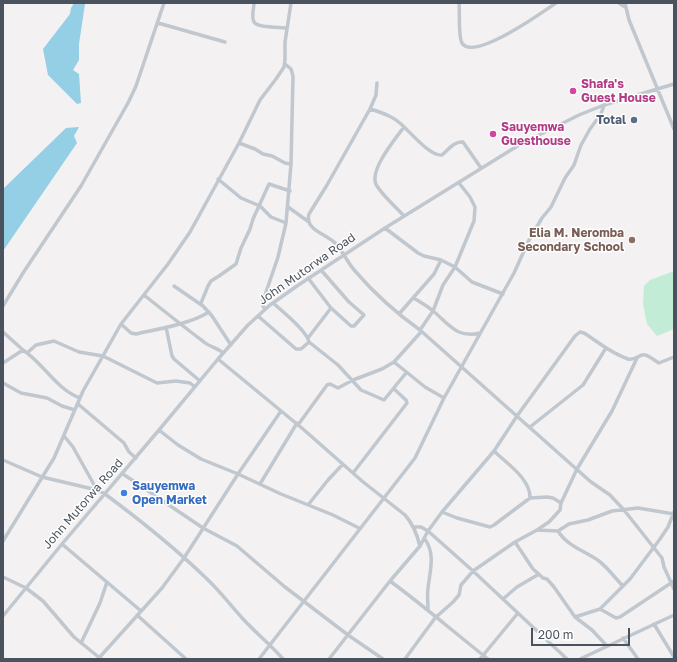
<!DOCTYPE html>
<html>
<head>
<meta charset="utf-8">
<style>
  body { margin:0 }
  #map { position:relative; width:677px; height:662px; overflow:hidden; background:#f3f1f1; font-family:"Golos Text",sans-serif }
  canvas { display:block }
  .frame { position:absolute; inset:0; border:4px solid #4a535d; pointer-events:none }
  .scale { position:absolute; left:531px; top:628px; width:99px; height:18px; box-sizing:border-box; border:2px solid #4a535d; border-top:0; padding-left:5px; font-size:12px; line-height:14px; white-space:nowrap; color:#4a535d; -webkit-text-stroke:3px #fff; paint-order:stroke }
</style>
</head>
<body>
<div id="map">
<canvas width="677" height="662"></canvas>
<div class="frame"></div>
<div class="scale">200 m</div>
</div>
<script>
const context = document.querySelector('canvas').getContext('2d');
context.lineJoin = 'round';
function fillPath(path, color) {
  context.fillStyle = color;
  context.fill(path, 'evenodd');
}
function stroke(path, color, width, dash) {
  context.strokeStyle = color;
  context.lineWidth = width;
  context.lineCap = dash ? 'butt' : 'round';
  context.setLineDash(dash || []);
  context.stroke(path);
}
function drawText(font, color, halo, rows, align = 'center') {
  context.font = font + ' "Golos Text",sans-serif';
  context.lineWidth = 3;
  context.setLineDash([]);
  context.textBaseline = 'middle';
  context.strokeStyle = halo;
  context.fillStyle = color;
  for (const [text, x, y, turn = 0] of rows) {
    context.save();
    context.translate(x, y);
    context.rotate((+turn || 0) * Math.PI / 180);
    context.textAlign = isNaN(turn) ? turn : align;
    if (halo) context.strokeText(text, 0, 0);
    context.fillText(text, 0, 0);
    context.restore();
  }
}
const green = new Path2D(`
  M674 271V329L657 336 647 324 643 304 644 286 650 280Z`);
const water = new Path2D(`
  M74 3 85 4 79 44V60L73 70 79 74 81 103 77 104 48 75 43 49 70 14 71 8Z
  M79 127 74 136 77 143 3 251V189L66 128Z`);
const minor = new Path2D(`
  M254 3C254 8 251 17 254 22 257 28 280 27 287 28
  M459 3C460 11 458 37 462 43 473 62 543 12 556 3
  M619 3 625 7
  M625 3 629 20 674 129
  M158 23 225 42
  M377 83 376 95 370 109 327 185 309 214C304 230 327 234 336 244 343 252 348 263 355 271 374 293 396 313 420 330L591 482 610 495 624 510 662 558 664 567 674 589
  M370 109C383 113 395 117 404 127 396 138 367 172 377 186 384 197 395 206 404 216
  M404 127C412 134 431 157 442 155 448 150 454 141 463 142L481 168
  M239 143 255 149 263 154 272 156 285 163 291 164
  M218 179 241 198 260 206 271 217 286 223
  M288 207 309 222
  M385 228 418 253 424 256 441 260 455 267 472 282 503 294
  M308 278 331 308 351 326H354L364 315 349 302 321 270
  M174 286 203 306 212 316 231 345
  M144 295C164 311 184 327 204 342 210 347 218 348 223 353
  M414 298C420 302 427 306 432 310 448 323 456 339 480 333
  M201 303 208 286 211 281 219 276 236 264 241 248 250 229 253 219 269 184 290 191
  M273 303C282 311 307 331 309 342L338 365 361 390 384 400 406 373
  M3 306 23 273 81 186 128 103 136 86 164 3
  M265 309 263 306V301L278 257 286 223 291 164 293 76 291 69 285 64
  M399 314 434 274 441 260
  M258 316 296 349H301L309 342
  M121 324 131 333 136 334C158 329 190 324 209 312
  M166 327 172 356 174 359 200 381
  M420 330 433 311 443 285 455 267 474 221 475 207 470 197 459 183
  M3 332 23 350
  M308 338 331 308
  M27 353 36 345 54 341 79 352 103 356 157 383 176 381 190 383 195 387
  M218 359 303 429 362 481 405 515C413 524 417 534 420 546
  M394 362 425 387 444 398
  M3 363 23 350C44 364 56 389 80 398
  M3 383 21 393 47 398 62 406 75 410
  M78 404 124 443 129 452 136 458
  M298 425 327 385 330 384 338 388 353 380 382 369 394 362 421 332
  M530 427 583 385 606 348
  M159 430 178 445 201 459 238 474 281 494 333 515 359 528
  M64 436 73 447 97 490
  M494 451C506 463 531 479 530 498
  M3 460 42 477 97 490 105 494C140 520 174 547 206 578 220 591 231 606 244 620 257 634 271 645 283 659
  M353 473 407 403 406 400 394 389
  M123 474 203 528 237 546 285 587 348 635 383 659
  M260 484 297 423
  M308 505 328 480 343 464
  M442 512 457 518 490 527 494 525 530 498 547 497 553 498 561 503
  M413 527H421L428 531 473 571 567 659
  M537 530 558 531C567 546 585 551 599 561 608 568 615 578 623 586
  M558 531 569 524 588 520 612 511 638 508 674 514
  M424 538C436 553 430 571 428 588 427 595 428 603 428 610
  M3 541 54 458 83 391 121 324 168 264 190 232 239 143 260 100 276 79 284 67 285 59V42L291 3
  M515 542 533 569 543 578 547 579 554 587 575 617 592 630 607 646
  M62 544 141 611
  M3 577 26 588 43 601 74 637 101 659
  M390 581C424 606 455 633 488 659
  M503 599 517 587 539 574
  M600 609 616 618 620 617 674 581
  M137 615 186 659
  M3 616 62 544 159 430 218 359 248 325 270 305 297 286 385 228 519 145 579 115 604 105 674 84
  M575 617 600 609 630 579 660 539 668 527 674 512
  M654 624 674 657
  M623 638 638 659
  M81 643 100 603 107 582
  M98 659 162 588 184 558 238 474 281 411
  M259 659 415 458 444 398 514 273 529 240 542 218 551 207 565 178 574 165 581 145 590 129 601 114 604 105
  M329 659 390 581 420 546 428 531 442 512 494 451 517 416 575 336 580 332 584 333C598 342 612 354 628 359 636 361 640 353 645 355 650 356 655 361 659 363L674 357
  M405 659 435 618 453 602 459 595 461 585 473 571 515 542 537 530 549 522 560 510 561 503 577 469 612 411 637 358
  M480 659 518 613
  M580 659 674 615`);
const markers = [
  [573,91,4,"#d1479c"],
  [634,120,4,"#5c6f8a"],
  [493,134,4,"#d1479c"],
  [632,240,4,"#8d6e63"],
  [124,493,4,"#3f7fe0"]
];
const hotelNames = [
  ["Shafa's",581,84],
  ["Guest House",581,98],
  ["Sauyemwa",501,127],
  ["Guesthouse",501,141]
];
const serviceNames = [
  ["Total",626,120]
];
const educationNames = [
  ["Elia M. Neromba",624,233],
  ["Secondary School",624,247]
];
const streetNames = [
  ["John Mutorwa Road",307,269,-35],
  ["John Mutorwa Road",83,504,-49]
];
const shopNames = [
  ["Sauyemwa",132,486],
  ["Open Market",132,500]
];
fillPath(green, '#c3ecd6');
fillPath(water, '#94cfe6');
stroke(minor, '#c0c7ce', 3.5);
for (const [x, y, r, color] of markers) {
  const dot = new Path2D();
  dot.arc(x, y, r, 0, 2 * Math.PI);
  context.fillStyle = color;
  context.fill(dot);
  stroke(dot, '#fff', 1.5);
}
drawText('bold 12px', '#b23c85', '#fff', hotelNames, 'left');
drawText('bold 12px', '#4e5e75', '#fff', serviceNames, 'right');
drawText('bold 12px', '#785e54', '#fff', educationNames, 'right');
drawText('12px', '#4a535d', '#fff', streetNames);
drawText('bold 12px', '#366cbe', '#fff', shopNames, 'left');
</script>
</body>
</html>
